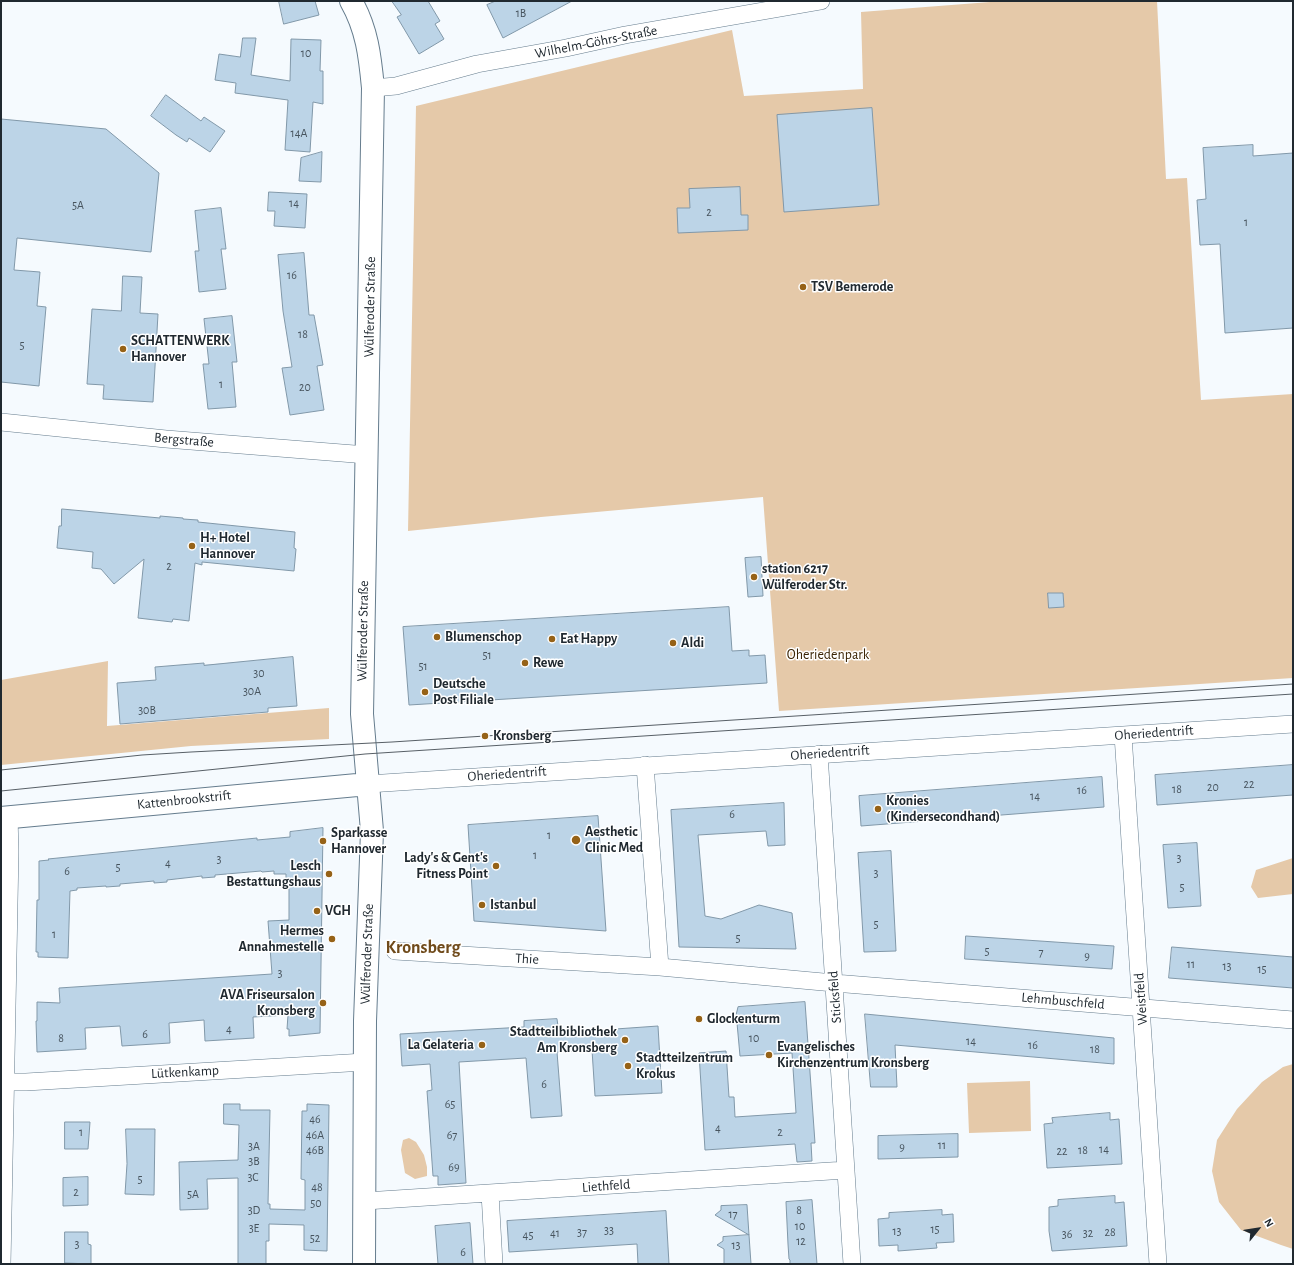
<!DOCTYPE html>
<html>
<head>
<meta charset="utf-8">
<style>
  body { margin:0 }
  #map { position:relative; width:1294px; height:1265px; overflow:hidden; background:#f5fafe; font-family:"Alegreya Sans",sans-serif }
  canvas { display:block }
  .frame { position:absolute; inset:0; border:2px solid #202930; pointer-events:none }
  .north { position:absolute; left:1238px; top:1209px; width:40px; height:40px; -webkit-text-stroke:3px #fff; paint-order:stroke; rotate:60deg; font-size:11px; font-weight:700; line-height:16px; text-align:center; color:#202930 }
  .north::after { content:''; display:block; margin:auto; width:14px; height:18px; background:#202930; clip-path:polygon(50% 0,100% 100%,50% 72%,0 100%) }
</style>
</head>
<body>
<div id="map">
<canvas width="1294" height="1265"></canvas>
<div class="frame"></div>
<div class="north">N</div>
</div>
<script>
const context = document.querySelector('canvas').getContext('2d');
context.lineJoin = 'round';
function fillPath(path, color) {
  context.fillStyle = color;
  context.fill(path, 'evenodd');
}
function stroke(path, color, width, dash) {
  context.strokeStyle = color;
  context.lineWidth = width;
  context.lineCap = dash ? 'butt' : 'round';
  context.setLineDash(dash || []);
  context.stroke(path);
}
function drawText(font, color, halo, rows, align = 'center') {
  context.font = font + ' "Alegreya Sans",sans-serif';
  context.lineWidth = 3;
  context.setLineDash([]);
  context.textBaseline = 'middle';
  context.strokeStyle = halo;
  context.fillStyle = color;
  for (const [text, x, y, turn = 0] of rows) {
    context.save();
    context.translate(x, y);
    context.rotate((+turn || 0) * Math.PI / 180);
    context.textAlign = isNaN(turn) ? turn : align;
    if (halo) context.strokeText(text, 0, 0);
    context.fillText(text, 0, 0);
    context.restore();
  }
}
const green = new Path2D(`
  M1003 1H1157L1166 179 1187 178 1201 400 1293 394V678L779 711 763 497 541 517 408 531 416 106 732 30 744 96 863 89 861 12Z
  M108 661 107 726 329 708V739L191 746 1 765V680Z
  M1293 858V894L1258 898 1251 887 1256 870Z
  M1293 1064V1249L1281 1245 1241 1230 1219 1202 1212 1171 1217 1140 1237 1109 1262 1082 1283 1067Z
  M1030 1081 1031 1131 969 1133 967 1083Z
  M409 1138 416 1142 424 1155 427 1167V1176L415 1179 405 1173 401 1150 403 1140Z`);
const building = new Path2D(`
  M279 1H315L319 15 284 24Z
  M392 1H428L440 21 435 24 444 39 419 54 397 17 401 15Z
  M496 1H572L503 38 487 5Z
  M243 38H256L251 75 290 81 291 39 321 40 320 71H323V104L313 102 310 152 285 150 288 100 235 93 236 83 215 80 219 54 240 57Z
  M166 95 201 121 204 117 225 131 210 152 189 138 187 142 176 135 151 116Z
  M872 108 879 205 784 212 777 115Z
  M1 119 106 129 159 173 151 252 17 238 14 270 40 272 37 306 46 307 39 386 1 382Z
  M1253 145V156L1293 153V328L1225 333 1220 244 1200 245 1197 200 1206 199 1203 148Z
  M322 152 321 182 299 181 301 158Z
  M740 187 741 215H748V230L678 233 677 208H690L689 189Z
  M269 192 307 194 305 228 274 226 275 211H268Z
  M221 208 226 249H221L226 289 199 292 195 251H199L195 211Z
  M304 253 309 315H314L323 365 317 366 324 410 290 415 282 368 292 367 283 311 278 255Z
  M123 276 142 277 140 313 158 314 153 402 103 399 104 385 87 384 92 309 121 311Z
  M232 316 237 362H232L236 407 208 409 203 364H209L204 319Z
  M62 509 160 518V516L183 518V519L198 520V522L295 532 294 548 296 549 294 571 202 562V565L195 563 189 621 173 619 172 622 138 618 144 559 114 584 101 569 92 568 93 552 57 548 59 526H61Z
  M761 557 763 596 748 597 745 558Z
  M1048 593H1063L1064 607 1049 608Z
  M729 607 732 651 749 650V656L765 655 767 683 409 705 403 627Z
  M293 657 297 706 268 708V712L120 724 117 683 156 680 155 667 204 663V665Z
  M1293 765V795L1157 805 1155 775Z
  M1102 777 1104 807 861 826 859 796Z
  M784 803 785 845 768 846 766 831 698 835 705 916 721 919 759 905 792 913 796 949 679 947 671 810Z
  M598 816 606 931 474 921 468 825Z
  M323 828 320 1033 289 1036V1029H287L288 1015 253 1017 254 1038 205 1041 204 1020 169 1023 170 1043 122 1046 120 1026 85 1028 86 1049 37 1052 36 1021H37V1002L60 1003 59 988 272 974 268 921 289 920V889H286V874H274V871L262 872 261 871 215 875V877L202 878V876L167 880V882L154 883V881L120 884V886L106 887V886L77 888V890L70 891 68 958 38 957V952H36L37 900H39V861L49 860 48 859 257 838V840L290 837V832Z
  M1197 843 1201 906 1168 908 1163 845Z
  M891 851 896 951 864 952 858 853Z
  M966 936 1114 946 1112 969 965 959Z
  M1172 947 1293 957V988L1169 978Z
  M805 1002 815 1143H811L812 1161 797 1162 795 1144 705 1150 699 1053 726 1051 729 1097H734L735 1117 796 1113 792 1053 740 1056 737 1023 735 1019 738 1007Z
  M865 1014 1114 1038V1064L895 1045 897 1087H871Z
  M557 1019 559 1033 658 1026 662 1093 595 1096 592 1050 557 1052 562 1116 531 1118 526 1058 459 1062 466 1183 438 1185V1176H433L427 1091 432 1090 430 1064 402 1066 400 1034 524 1027V1021Z
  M224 1104H240V1110H270L268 1204H270V1209L305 1210V1180L301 1179 302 1111H307V1104L329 1105 327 1251 304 1250V1225L269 1224V1241H266V1264H238V1178L207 1179 208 1209 180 1210 179 1162 238 1160 239 1125 224 1124Z
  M1110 1113V1120L1119 1119 1122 1164 1047 1168 1044 1124 1053 1123 1052 1118Z
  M65 1122H90L88 1149H65Z
  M126 1129H155L154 1195 125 1194 127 1164Z
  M958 1134V1157L878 1159V1136Z
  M88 1177V1205L63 1206V1178Z
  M1115 1196V1203L1124 1202 1127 1246 1052 1251 1049 1231V1207L1058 1206V1200Z
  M812 1200 817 1264H790V1260L789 1259 788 1244 786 1202Z
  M747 1205 749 1235 715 1215 721 1210V1206Z
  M942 1210V1215L953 1214 954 1242 936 1243 937 1248 898 1251V1245L879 1246 878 1219 889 1218V1213Z
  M666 1211 669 1264H638L637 1244 509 1252 507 1221Z
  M470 1223 473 1264H438L435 1226Z
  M65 1232H88V1244L91 1245V1264L65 1263Z
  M749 1235 751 1264H724V1249L717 1245 723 1241V1237Z`);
const minor = new Path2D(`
  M373 88 396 86 477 64 566 48 625 35 821 1
  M1 422 166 439 367 455
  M1123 735 1158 1264
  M819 754 852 1264
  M645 765 660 967
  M368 784 1293 724
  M395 951 660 967 834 983 1293 1020
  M5 1082H26L365 1062
  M490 1193 494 1264
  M365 1201 846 1170
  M2 1264 10 851 9 817`);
const major = new Path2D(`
  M351 1C367 29 370 56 373 88L362 714 372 831 365 1021 364 1264
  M1 818 368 784`);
const tram = new Path2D(`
  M1 770 142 755 191 752 392 742 1293 684
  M1 791 365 754 1293 694`);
const markers = [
  [803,287,4,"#966217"],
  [123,349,4,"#966217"],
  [192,546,4,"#966217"],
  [754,577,4,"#966217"],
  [437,637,4,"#966217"],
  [552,639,4,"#966217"],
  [673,643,4,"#966217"],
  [525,663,4,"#966217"],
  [425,692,4,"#966217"],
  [485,736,4,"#966217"],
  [878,809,4,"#966217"],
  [576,840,5,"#966217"],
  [323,841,4,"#966217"],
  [496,866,4,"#966217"],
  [329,874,4,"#966217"],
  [482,905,4,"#966217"],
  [317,911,4,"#966217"],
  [332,939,4,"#966217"],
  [323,1003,4,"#966217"],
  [699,1019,4,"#966217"],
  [625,1040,4,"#966217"],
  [482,1045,4,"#966217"],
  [769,1055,4,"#966217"],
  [628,1066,4,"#966217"]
];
const numberNames = [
  ["1B",521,13],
  ["10",306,53],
  ["14A",299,133],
  ["14",294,203],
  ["5A",78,205],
  ["2",709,212],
  ["1",1246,222],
  ["16",292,275],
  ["18",303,334],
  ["5",22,345],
  ["1",221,384],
  ["20",305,387],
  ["2",169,566],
  ["51",487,655],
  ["51",423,666],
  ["30",259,673],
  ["30A",252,691],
  ["30B",147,710],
  ["22",1249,784],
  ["20",1213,787],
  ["18",1177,789],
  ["16",1082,790],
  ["14",1035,796],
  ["6",732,814],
  ["1",549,835],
  ["1",535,855],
  ["3",1179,858],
  ["3",219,859],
  ["4",168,863],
  ["5",118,867],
  ["6",67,871],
  ["3",876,873],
  ["5",1182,887],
  ["5",876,924],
  ["1",54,934],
  ["5",738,938],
  ["5",987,951],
  ["7",1041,952],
  ["9",1087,956],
  ["11",1191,964],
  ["13",1227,966],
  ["15",1262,969],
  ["3",280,973],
  ["4",229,1029],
  ["6",145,1034],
  ["8",61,1038],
  ["10",754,1038],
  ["14",971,1041],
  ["16",1033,1045],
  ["18",1095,1049],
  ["6",544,1084],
  ["65",450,1104],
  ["46",315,1119],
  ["4",718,1128],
  ["1",81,1132],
  ["2",780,1132],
  ["46A",315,1135],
  ["67",452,1135],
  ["11",942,1145],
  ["3A",254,1146],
  ["9",902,1147],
  ["14",1104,1149],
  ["46B",315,1150],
  ["18",1083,1150],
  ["22",1062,1151],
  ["3B",254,1161],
  ["69",454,1167],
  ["3C",253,1177],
  ["5",140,1179],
  ["48",317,1187],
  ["2",76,1192],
  ["5A",193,1194],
  ["50",316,1203],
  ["3D",254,1210],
  ["8",799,1210],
  ["17",733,1214],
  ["10",800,1226],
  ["3E",254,1228],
  ["15",935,1229],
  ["33",609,1230],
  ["13",897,1231],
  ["37",582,1232],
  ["28",1110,1232],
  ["41",555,1233],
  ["32",1088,1233],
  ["36",1067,1234],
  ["45",528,1235],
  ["52",315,1238],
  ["12",801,1241],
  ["3",77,1244],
  ["13",736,1245],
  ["6",463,1252]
];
const streetNames = [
  ["Wilhelm-Göhrs-Straße",596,42,-11],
  ["Wülferoder Straße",370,307,-89],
  ["Bergstraße",184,440,5],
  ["Wülferoder Straße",363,631,-89],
  ["Oheriedentrift",1154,733,-4],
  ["Oheriedentrift",830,753,-4],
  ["Oheriedentrift",507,774,-4],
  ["Kattenbrookstrift",184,800,-6],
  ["Wülferoder Straße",367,954,-88],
  ["Thie",527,959,3],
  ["Sticksfeld",835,997,-94],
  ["Weistfeld",1141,999,-94],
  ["Lehmbuschfeld",1063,1001,5],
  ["Lütkenkamp",185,1072,-3],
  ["Liethfeld",606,1186,-4]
];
const poiNames = [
  ["TSV Bemerode",811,287],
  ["SCHATTENWERK",131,341],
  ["Hannover",131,357],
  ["H+ Hotel",200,538],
  ["Hannover",200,554],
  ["station 6217",762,569],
  ["Wülferoder Str.",762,585],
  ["Blumenschop",445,637],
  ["Eat Happy",560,639],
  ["Aldi",681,643],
  ["Rewe",533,663],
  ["Deutsche",433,684],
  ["Post Filiale",433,700],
  ["Kronsberg",493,736],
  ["Kronies",886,801],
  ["(Kindersecondhand)",886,817],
  ["Aesthetic",585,832],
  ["Clinic Med",585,848],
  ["Sparkasse",331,833],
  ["Hannover",331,849],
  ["Lady's & Gent's",488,858,"right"],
  ["Fitness Point",488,874,"right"],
  ["Lesch",321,866,"right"],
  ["Bestattungshaus",321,882,"right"],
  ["Istanbul",490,905],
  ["VGH",325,911],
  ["Hermes",324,931,"right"],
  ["Annahmestelle",324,947,"right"],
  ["AVA Friseursalon",315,995,"right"],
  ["Kronsberg",315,1011,"right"],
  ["Glockenturm",707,1019],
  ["Stadtteilbibliothek",617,1032,"right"],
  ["Am Kronsberg",617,1048,"right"],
  ["La Gelateria",474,1045,"right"],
  ["Evangelisches",777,1047],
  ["Kirchenzentrum Kronsberg",777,1063],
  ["Stadtteilzentrum",636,1058],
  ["Krokus",636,1074]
];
const parkNames = [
  ["Oheriedenpark",828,655]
];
const districtNames = [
  ["Kronsberg",423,948]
];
fillPath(green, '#e5c9a9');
fillPath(building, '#bcd4e7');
stroke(building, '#8198a9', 1);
stroke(minor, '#657c8d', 18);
stroke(major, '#657c8d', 24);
stroke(minor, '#fff', 17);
stroke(major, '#fff', 22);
stroke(tram, '#575f66', 1);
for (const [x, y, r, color] of markers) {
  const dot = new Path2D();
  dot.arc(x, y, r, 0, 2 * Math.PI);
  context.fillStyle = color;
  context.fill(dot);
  stroke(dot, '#fff', 1.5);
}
drawText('12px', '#47545e', null, numberNames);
drawText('14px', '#202930', '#fff', streetNames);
drawText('bold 14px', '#202930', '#fff', poiNames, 'left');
drawText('14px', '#3b2404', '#fff', parkNames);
drawText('bold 18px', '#6f4a1a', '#fff', districtNames);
</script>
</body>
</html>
